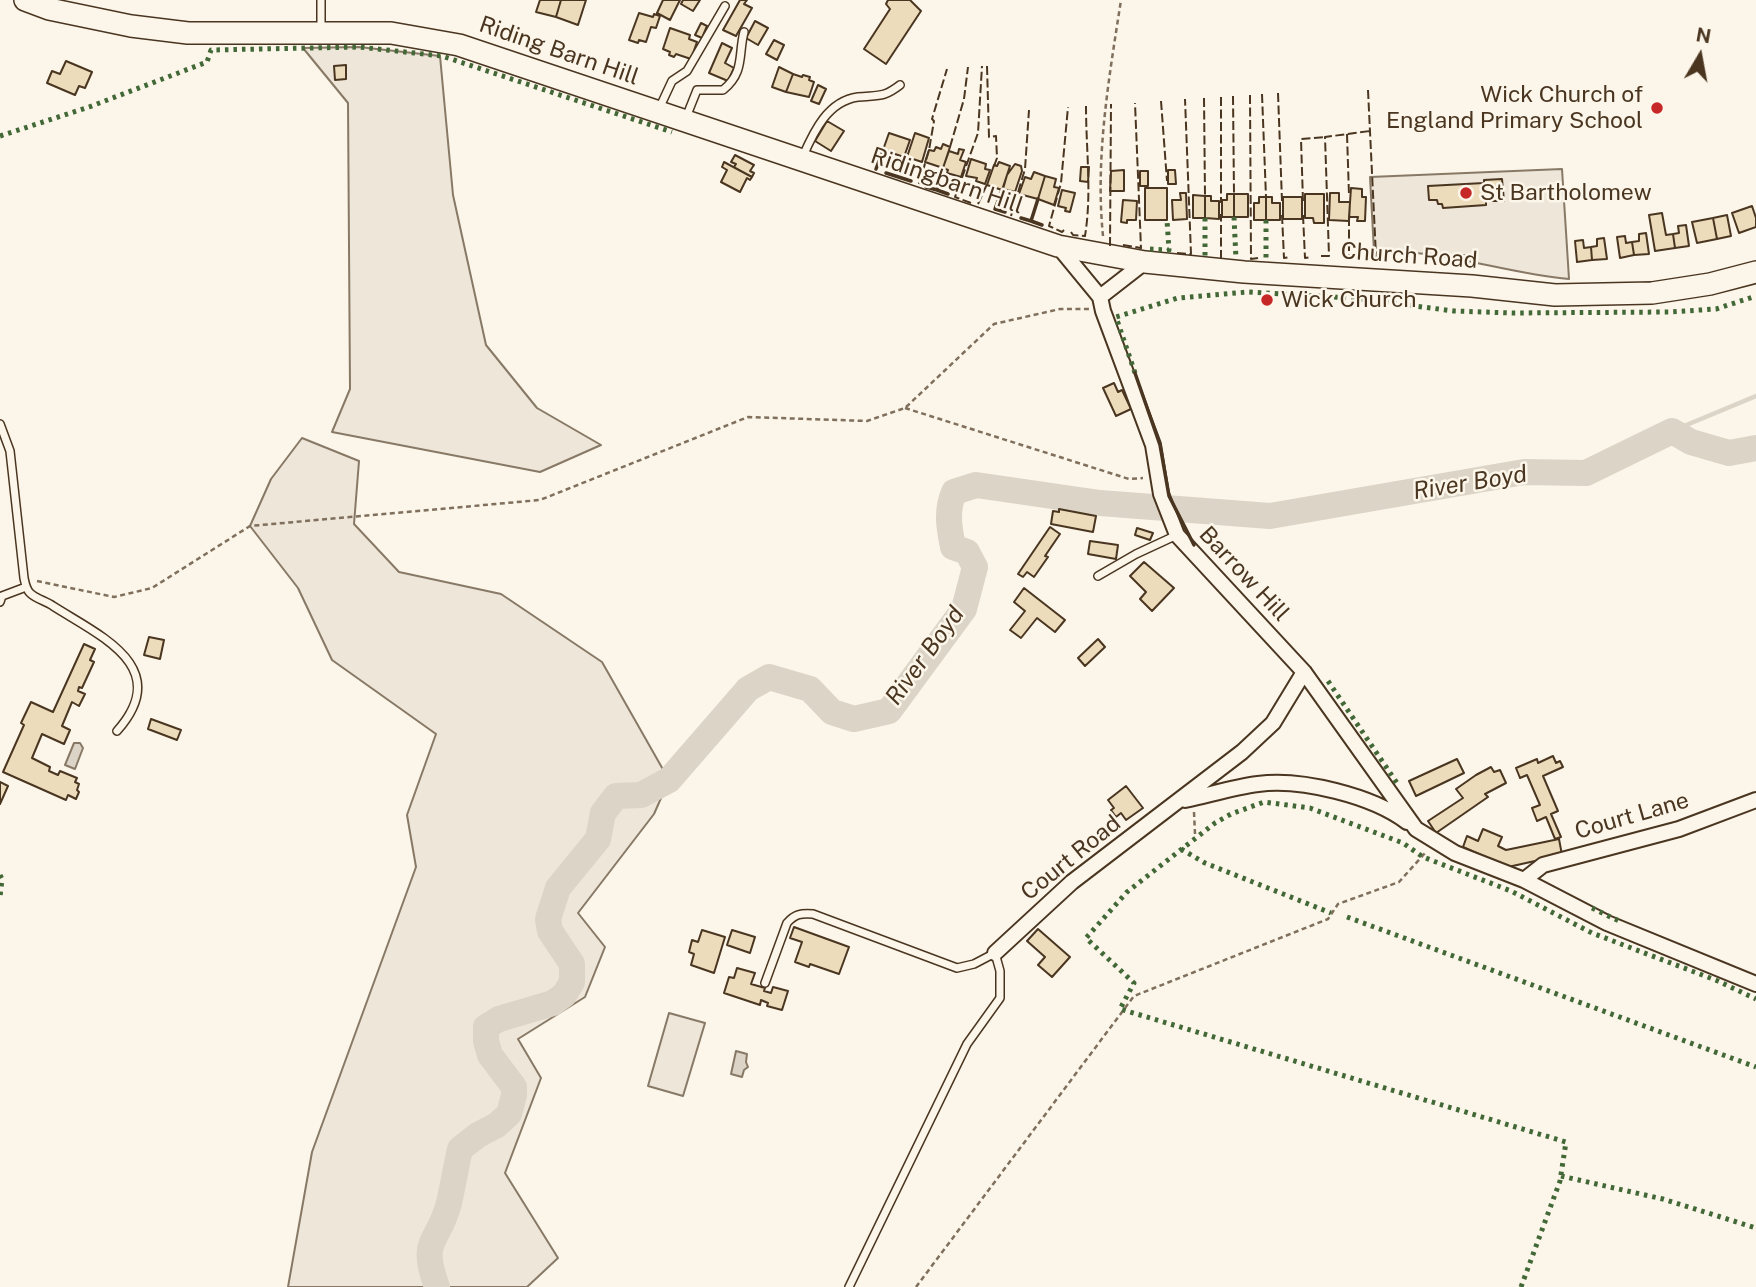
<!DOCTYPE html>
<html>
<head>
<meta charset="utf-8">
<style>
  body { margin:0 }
  #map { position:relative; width:1756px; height:1287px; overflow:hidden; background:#fbf6e9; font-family:"Public Sans",sans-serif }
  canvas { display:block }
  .north { position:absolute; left:1665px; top:21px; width:70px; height:70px; -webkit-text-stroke:5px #fbf6e9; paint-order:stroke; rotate:10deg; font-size:19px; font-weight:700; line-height:28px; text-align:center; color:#4a3520 }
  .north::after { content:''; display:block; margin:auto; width:24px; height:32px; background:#4a3520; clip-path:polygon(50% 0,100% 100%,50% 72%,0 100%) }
</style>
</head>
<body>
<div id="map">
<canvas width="1756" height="1287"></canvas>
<div class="north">N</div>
</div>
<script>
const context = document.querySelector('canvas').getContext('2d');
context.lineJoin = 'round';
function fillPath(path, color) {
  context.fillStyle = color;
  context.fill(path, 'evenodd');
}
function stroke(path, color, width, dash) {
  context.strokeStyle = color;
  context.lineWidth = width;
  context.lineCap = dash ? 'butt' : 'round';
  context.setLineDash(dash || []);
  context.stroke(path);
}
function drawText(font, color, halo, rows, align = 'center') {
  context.font = font + ' "Public Sans",sans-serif';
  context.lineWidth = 5;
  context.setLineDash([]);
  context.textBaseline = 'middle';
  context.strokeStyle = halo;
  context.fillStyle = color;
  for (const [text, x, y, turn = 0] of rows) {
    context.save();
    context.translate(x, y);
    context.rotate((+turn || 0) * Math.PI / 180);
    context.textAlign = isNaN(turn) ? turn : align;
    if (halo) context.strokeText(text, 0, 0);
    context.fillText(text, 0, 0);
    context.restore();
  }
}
const green = new Path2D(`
  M359 47 440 56 453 195 486 345 537 408 601 445 540 472 332 432 350 389 348 103 303 48Z
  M1562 169 1569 279C1523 275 1480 262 1434 255 1415 252 1394 253 1374 252L1370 177Z
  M302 438 359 461 354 524 399 572 501 594 602 662 669 780 654 814 578 913 605 947 585 997 518 1039 541 1078 505 1173 558 1258 527 1287H288L312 1152 416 867 407 815 436 734 332 660 298 588 250 526 271 479Z
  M669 1013 705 1023 683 1096 648 1086Z`);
const water = new Path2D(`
  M74 743H80L83 748 75 769 65 765Z
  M736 1051 747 1054 746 1062 748 1067 744 1070 742 1077 731 1074Z`);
const stream = new Path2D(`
  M1672 431 1756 396`);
const river = new Path2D(`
  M437 1287C419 1238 438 1245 449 1203 453 1185 456 1167 460 1149L478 1135 497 1125 509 1114 514 1095V1087L490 1055 486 1041V1027L499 1019 553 1003 564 995 572 982V964L550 931 548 919 558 888 598 839 603 813 616 796 641 795 669 780 748 689 769 677 810 689 832 712 854 719 889 711 964 609 975 567 967 552 953 547C949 527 946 511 954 492L976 485 1100 503 1270 516 1524 472 1586 473 1672 431 1691 442 1729 453 1756 448`);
const building = new Path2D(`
  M540 0H561L556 17 536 12Z
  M561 0H586L578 25 556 17Z
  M663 0H680L670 20 657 13Z
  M683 0H700L693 11 681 4Z
  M740 0H747L744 4 752 8 736 36 723 30Z
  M888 0H910L921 11 886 64 864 49 890 9 886 4Z
  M639 13 653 17 654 14 660 16 656 28 651 27 646 42 639 40 638 43 629 40Z
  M755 21 768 28 758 45 746 38Z
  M701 23 707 26 702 38 695 35Z
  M670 28 690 35 689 39 697 42 691 59 676 54 674 57 669 55 670 52 663 49Z
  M774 40 784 45 777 60 766 54Z
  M722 43 732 48 725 63 734 68 728 81 709 73Z
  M66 61 92 72 85 88 79 86 75 95 47 83 52 71 60 74Z
  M346 65V79L335 80 334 66Z
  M779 67 793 74 786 92 772 87Z
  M793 74 802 77 803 75 810 77 809 80 814 82 809 97 786 92Z
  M818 85 826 89 819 104 811 101Z
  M827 121 844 131 831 151 815 141Z
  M889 133 910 140 904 157 883 150Z
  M915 133 929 138 922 162 907 157Z
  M943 144 950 147 943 168 925 162 929 150 934 151 936 147 941 149Z
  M959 149 964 150 960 160 966 162 961 177 947 173 948 170 943 168 949 151 958 154Z
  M735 155 754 165 750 171 754 173 752 177 734 167 736 164 731 162Z
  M971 159 986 164 985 169 990 170 985 184 976 181 977 178 966 176Z
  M724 162 752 177 750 180 747 178 740 192 721 182 727 170 722 167Z
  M999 162 1010 166 1002 190 987 185 994 165 997 166Z
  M1015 164 1021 166 1022 171 1015 192 1003 189 1007 175Z
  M1081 167H1089L1088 182 1080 181Z
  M1124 170V191H1110L1111 171Z
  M1168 170H1175L1176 184H1168Z
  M1140 171H1148V186H1140Z
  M1034 172 1045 176 1038 199 1019 194 1025 177 1031 179Z
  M1045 176 1056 179 1054 187 1059 188 1054 205 1038 199Z
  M1502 179 1504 201H1486V205L1443 208 1442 204H1438L1437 200H1429L1428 186 1484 183V180Z
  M1145 188H1167V220H1145Z
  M1351 188 1362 189V197H1366L1365 221H1357L1358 217H1349Z
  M1062 190 1075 193 1070 212 1065 211 1066 208 1058 206Z
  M1180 193H1186L1187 219 1173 220 1172 200H1181Z
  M1330 193H1339V202H1350L1349 221 1329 220Z
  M1227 194H1234V217H1222V200H1227Z
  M1234 194H1248V217H1234Z
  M1305 194H1324V223H1314L1313 218H1305Z
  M1193 195 1205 196V218H1193Z
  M1205 196H1211V201H1219V219L1205 218Z
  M1259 197H1266V220H1254V203H1259Z
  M1266 197H1272V203H1280V220H1266Z
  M1283 197H1302V219H1283Z
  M1123 200 1137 201 1136 220H1127V223L1121 222Z
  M1752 206 1756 218V227L1739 233 1732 213Z
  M1662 213 1666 235 1673 234 1675 248 1655 251 1649 215Z
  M1727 215 1731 236 1717 239 1713 218Z
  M1713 218 1717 239 1697 243 1692 222Z
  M1686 225 1689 246 1675 248 1673 234 1679 233 1678 226Z
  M1646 233 1649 254 1634 255 1632 242 1639 241V234Z
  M1625 236 1626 243 1632 242 1634 255 1620 258 1617 237Z
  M1604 238 1607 259 1592 260 1591 247 1597 246V239Z
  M1583 240 1584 248 1591 247 1592 260 1577 262 1575 241Z
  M1457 254 1467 256 1466 262 1455 260Z
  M1114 383 1118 392 1122 390 1131 409 1116 416 1103 388Z
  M1059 509 1096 516 1093 532 1051 524 1053 511 1059 512Z
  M1050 527 1060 534 1045 556 1048 557 1034 577 1027 572 1023 577 1018 574Z
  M1137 528 1153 533 1150 540 1135 535Z
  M1090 541 1118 545 1116 559 1088 554Z
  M1144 562 1174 588 1152 611 1140 599 1146 592 1130 576Z
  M1024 588 1065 620 1055 632 1037 618 1021 638 1010 630 1025 611 1014 602Z
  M149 637 164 640 160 659 144 655Z
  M1098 639 1105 647 1085 666 1078 658Z
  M84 644 95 649 90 660 94 662 82 688 79 687 78 691 85 694 79 706 72 702 62 726 70 730 64 744 42 734 32 758 50 767 49 771 58 775 60 771 77 778 75 782 79 784 77 790 79 792 76 799 68 795 66 800 3 772 24 725 21 723 31 702 53 712Z
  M151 719 181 730 177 740 148 729Z
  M1553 756 1556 763 1560 761 1563 767 1543 776 1558 811 1551 814 1561 837 1555 839 1546 817 1537 821 1532 808 1540 805 1527 775 1520 778 1516 768 1537 759 1538 763Z
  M1457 759 1464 773 1416 796 1409 781Z
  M1491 767 1494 772 1500 770 1506 783 1485 794 1488 797 1436 833 1428 821 1463 798 1456 789 1476 775Z
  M0 782 8 786 0 804Z
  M1126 786 1143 808 1126 820 1121 813 1116 817 1111 810 1114 808 1108 800Z
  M1483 829 1502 837 1498 846 1506 850 1559 839 1562 855 1508 867 1463 847 1467 836 1478 841Z
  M794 927 849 947 839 974 810 964 809 967 795 962 802 942 790 938Z
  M1038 929 1070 957 1052 977 1038 965 1045 957 1027 941Z
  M702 930 725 937 714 973 691 965 694 954 689 952 692 940 698 942Z
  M732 930 755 937 750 953 727 945Z
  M737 968 755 973 751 984 765 988 764 991 771 993 773 987 788 991 782 1010 767 1006 768 1003 761 1000 760 1005 724 993 729 977 734 978Z`);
const path = new Path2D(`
  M1103 236C1095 157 1109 78 1121 0
  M905 408 1129 479 1143 478
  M37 581 114 597 152 588 250 526 540 500 748 417 867 421 905 408 994 324 1060 309H1089
  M1194 812 1195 834
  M916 1287 1134 996 1328 919 1338 904 1399 882 1426 852`);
const lane = new Path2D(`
  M321 0V32
  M658 111 672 81 687 71 725 6
  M685 120 697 90H723C745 72 738 55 744 32
  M803 156C814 131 828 101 858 97 879 95 883 98 900 85
  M0 424 10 451 24 578C25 583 26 589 30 593 36 599 46 601 53 606 100 636 174 667 117 731
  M1098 576 1136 554 1177 535
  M0 602 2 596 26 587
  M765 983 787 923C795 914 801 913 813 914L957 968 974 964 995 953 1000 971V998L967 1044 849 1287`);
const street = new Path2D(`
  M1058 246 1100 297 1145 262
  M1100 297 1103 311 1153 445 1161 494 1177 535 1304 672 1416 829 1455 853 1524 880 1607 923 1756 984
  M1185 800C1209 795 1234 787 1258 784 1301 778 1373 796 1407 822
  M1524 880 1543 865 1679 829 1756 800
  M995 953 1072 882 1242 752 1273 723 1304 672`);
const primary = new Path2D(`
  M25 0 49 9 131 26 188 33H391L459 45 1058 246 1145 262 1244 272 1472 286 1555 295 1652 293 1710 284 1756 272`);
const hedge = new Path2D(`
  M0 136 89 107 207 62 211 50 359 47 442 56 672 132
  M1234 217 1236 259
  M1205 218V256
  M1266 220V260
  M1150 249 1169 250 1167 220
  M1135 373 1116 317 1178 298 1248 292 1352 298 1454 311 1512 313 1669 312 1716 309 1756 296
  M1328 681 1399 786
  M1181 849 1205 863 1331 913
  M0 875 2 879 0 897
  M1592 908 1621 922
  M1347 917 1756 1067
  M1561 1176 1663 1199 1756 1228
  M1521 1287 1560 1181 1566 1142 1120 1009 1134 983 1086 938 1127 892 1215 823 1231 814 1264 802 1310 808 1403 843 1423 857 1511 891 1592 933 1718 981 1756 999`);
const fence = new Path2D(`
  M987 66 989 137 996 136 997 158 993 169
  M1368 90 1376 256H1369
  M1278 93 1282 201
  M1262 94 1266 197
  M1250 95 1251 259 1258 258
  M1233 96 1234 194
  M1221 97V203
  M1204 98 1205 196
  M1161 101 1167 181
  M1347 134 1349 195
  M950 147 964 99 968 67
  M919 184 929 150 934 121 932 119 947 69
  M1303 201 1301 139 1325 137
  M971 203 955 197 978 133 982 66
  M978 204 988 182
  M1282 215 1284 258 1290 257
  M1303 215 1305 258 1311 257
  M1011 216 1025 169 1029 110
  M1349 217V256H1362
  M1064 230 1062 232 1049 226 1061 183 1068 107
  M1071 232 1073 235 1085 236C1092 193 1086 150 1086 106
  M1123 245 1141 248 1135 103
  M1110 246 1111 104
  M1177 253 1191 254 1185 99
  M1321 256H1329L1325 137 1370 131
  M1341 256H1349
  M1221 259V214`);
const wall = new Path2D(`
  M943 168 937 190 948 194
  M876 169 883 150
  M886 173 911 181
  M926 187 937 190
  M1002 190 995 209 1005 212
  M1038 199 1031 221 1042 225
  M1021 218 1031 221
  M1135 373 1160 445 1169 496 1194 545`);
const markers = [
  [1657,108,7,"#c62828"],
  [1466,193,7,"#c62828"],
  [1267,300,7,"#c62828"]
];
const streetNames = [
  ["Riding Barn Hill",559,51,19],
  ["Ridingbarn Hill",947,181,19],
  ["Church Road",1409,256,4],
  ["Barrow Hill",1244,574,47],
  ["Court Lane",1632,816,-16],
  ["Court Road",1071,858,-39]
];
const poiNames = [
  ["Wick Church of",1643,95,"right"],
  ["England Primary School",1643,121,"right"],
  ["St Bartholomew",1480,193],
  ["Wick Church",1281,300]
];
const waterNames = [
  ["River Boyd",1470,483,-9],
  ["River Boyd",925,656,-54]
];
fillPath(green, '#ede6d9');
stroke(green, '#887966', 2);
fillPath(water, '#dcd4c6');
stroke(water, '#887966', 2);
stroke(stream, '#dcd4c6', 4.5);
stroke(river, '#dcd4c6', 26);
fillPath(building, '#ecdcbc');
stroke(building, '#4a3520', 2);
stroke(lane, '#4a3520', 10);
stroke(street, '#4a3520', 18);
stroke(primary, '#4a3520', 24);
stroke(path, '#7f6f5c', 2.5, [5, 3.5]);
stroke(lane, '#fbf6e9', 7);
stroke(street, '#fbf6e9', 14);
stroke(primary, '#fbf6e9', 21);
stroke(hedge, '#436837', 5, [3.5, 5]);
stroke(fence, '#4a3520', 2, [9, 3.5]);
stroke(wall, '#4a3520', 3.5);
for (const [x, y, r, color] of markers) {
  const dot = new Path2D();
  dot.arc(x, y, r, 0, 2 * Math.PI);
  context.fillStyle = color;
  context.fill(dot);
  stroke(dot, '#fbf6e9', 2.5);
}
drawText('23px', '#4a3520', '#fbf6e9', streetNames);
drawText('23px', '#4a3520', '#fbf6e9', poiNames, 'left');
drawText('italic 24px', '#4a3520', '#fbf6e9', waterNames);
</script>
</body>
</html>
